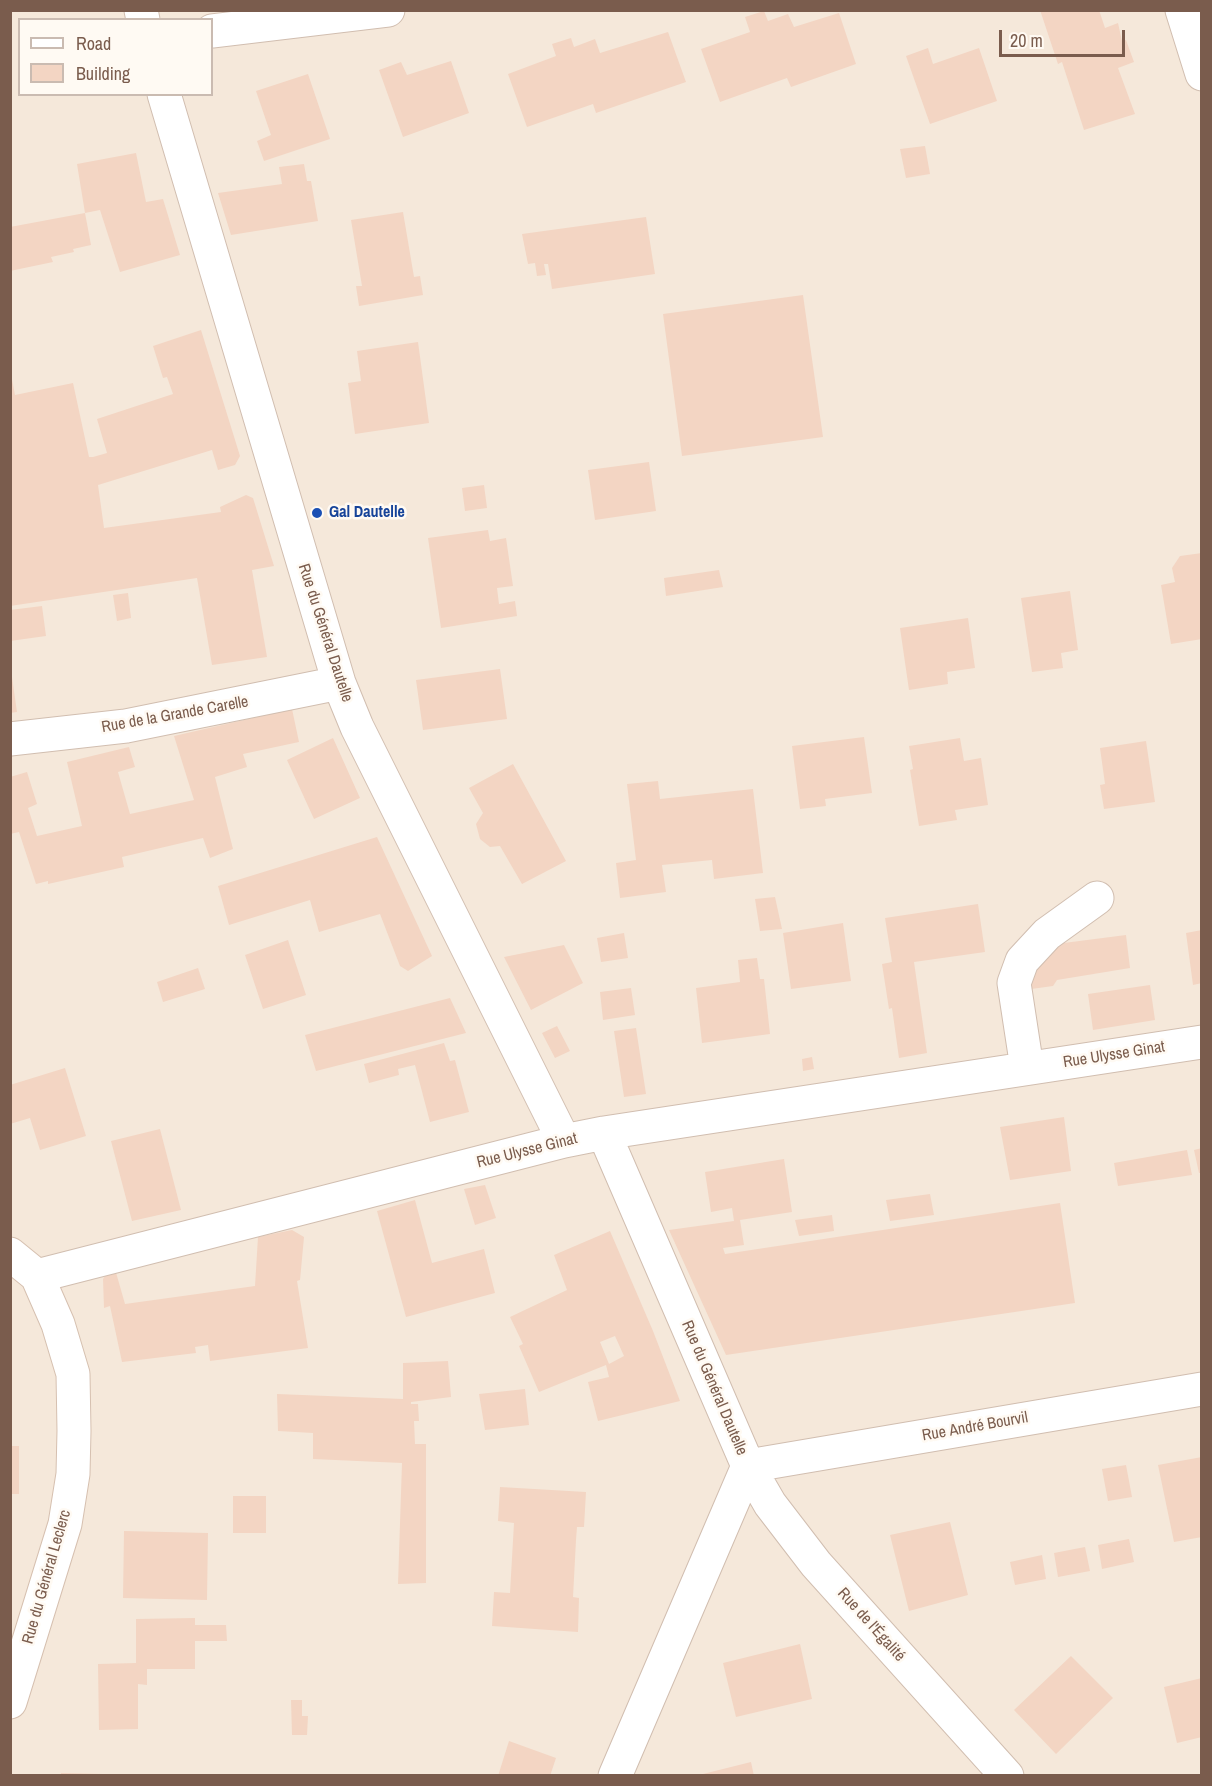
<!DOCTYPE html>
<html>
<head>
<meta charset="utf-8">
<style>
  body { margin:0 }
  #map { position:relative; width:1212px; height:1786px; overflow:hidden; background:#fdf6ec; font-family:"Archivo Narrow",sans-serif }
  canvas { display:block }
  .frame { position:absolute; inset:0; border:12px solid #7a5c4d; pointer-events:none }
  .legend { position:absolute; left:18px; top:18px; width:195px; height:78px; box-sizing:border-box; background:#fffaf3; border:2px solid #cabbb1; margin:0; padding:8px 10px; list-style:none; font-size:18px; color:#7a5c4d }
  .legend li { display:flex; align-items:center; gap:12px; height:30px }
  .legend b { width:30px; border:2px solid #cabbb1 }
  .scale { position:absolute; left:999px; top:30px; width:126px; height:27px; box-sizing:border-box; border:3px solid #7a5c4d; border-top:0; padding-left:8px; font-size:18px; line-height:21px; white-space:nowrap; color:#7a5c4d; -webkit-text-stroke:4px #fffaf3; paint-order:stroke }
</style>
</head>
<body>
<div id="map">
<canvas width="1212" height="1786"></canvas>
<div class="frame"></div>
<ul class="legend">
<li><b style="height:8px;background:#fff"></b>Road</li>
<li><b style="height:16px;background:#f3d5c3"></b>Building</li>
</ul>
<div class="scale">20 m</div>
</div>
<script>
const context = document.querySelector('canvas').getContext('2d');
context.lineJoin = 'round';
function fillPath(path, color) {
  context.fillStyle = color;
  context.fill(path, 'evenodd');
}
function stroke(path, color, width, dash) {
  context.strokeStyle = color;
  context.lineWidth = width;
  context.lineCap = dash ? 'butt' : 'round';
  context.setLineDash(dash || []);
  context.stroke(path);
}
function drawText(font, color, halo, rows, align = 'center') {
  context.font = font + ' "Archivo Narrow",sans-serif';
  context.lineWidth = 5;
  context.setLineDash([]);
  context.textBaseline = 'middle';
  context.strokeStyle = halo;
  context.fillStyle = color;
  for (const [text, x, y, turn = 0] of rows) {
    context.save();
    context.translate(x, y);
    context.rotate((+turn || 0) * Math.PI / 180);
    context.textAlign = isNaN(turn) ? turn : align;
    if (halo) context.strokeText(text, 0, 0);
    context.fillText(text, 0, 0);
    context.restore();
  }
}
const residential = new Path2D(`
  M11 11H1201V1775H11ZM20 20H212V94H20Z`);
const building = new Path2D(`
  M1040 10H1099L1105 28 1118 23 1122 41 1126 40 1134 62 1118 68 1135 114 1084 130 1062 62 1058 64Z
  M764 11 768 21 788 14 794 27 839 13 856 64 791 87 787 78 720 102 701 49 750 32 745 17Z
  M668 32 686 82 596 113 593 104 527 127 508 74 556 56 552 44 571 38 574 47 595 39 600 53Z
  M928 48 933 64 979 48 997 101 930 124 906 56Z
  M451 61 469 113 403 137 379 70 401 62 407 75Z
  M308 74 330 139 264 161 257 141 271 135 256 91Z
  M925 146 930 174 906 178 900 149Z
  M136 153 146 202 163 199 180 255 120 272 100 210 85 213 77 164Z
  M304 164 307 181H311L318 221 231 235 218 193 282 184 279 167Z
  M403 212 414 277 420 276 423 295 359 306 356 286H362L351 220Z
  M85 213 91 245 73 249 74 252 51 257 53 262 10 271V227Z
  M646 217 655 274 552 289 548 264H544L546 275 537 276 535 263 528 264 522 234Z
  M803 295 823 437 682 456 663 314Z
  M201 330 240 456 235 465 218 470 212 450 98 485 104 528 221 512 220 507 246 495 253 498 274 566 252 570 267 657 212 665 197 578 10 606V369L15 395 73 383 89 457H93L107 453 97 419 173 394 167 377 163 378 153 346Z
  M418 342 429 423 355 434 348 383 361 381 357 351Z
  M649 462 656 511 595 520 588 470Z
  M484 485 487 508 465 511 462 488Z
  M488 530 490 541 506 538 513 586 497 588 499 604 515 601 517 616 441 628 428 538Z
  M1202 553V639L1171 644 1161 585 1175 582 1172 568 1180 556Z
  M719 570 723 587 666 596 664 578Z
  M1070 591 1078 650 1061 653 1063 668 1032 672 1021 598Z
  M128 593 131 618 117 621 113 595Z
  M42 606 46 636 10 641V610Z
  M968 618 975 668 947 672 948 684 909 690 900 628Z
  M500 669 507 719 423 730 416 680Z
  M12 677 17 712 10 713V678Z
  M292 709 299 742 243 754 247 767 215 777 233 849 210 858 203 838 122 857 124 867 48 884V881L36 884 19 832 10 834V777L27 772 37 804 28 808 37 836 82 826 67 762 129 747 135 767 118 772 130 814 194 800 174 736Z
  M864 737 872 793 825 799 826 806 800 809 792 746Z
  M333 738 360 798 314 819 287 760Z
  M960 738 964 761 981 758 988 805 955 810 957 820 919 826 910 770 913 769 909 746Z
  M1146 741 1155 802 1104 809 1100 785 1105 784 1100 748Z
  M513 764 566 861 522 884 500 846 490 847 480 839 476 824 483 813 469 788Z
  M658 781 660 799 753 789 763 873 714 879 712 860 662 865 666 892 620 898 616 863 636 860 627 784Z
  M377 837 432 956 408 971 400 966 380 914 319 932 310 900 229 925 218 886Z
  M775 897 782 929 760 931 755 899Z
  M978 904 985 952 914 962 927 1053 899 1058 892 1008 889 1009 882 964 892 962 885 918Z
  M843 923 851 981 791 989 783 933Z
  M1202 930V983L1193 985 1186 933Z
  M624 933 628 958 601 962 597 938Z
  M1126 935 1130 968 1057 980 1053 986 1024 990 1023 983 1056 944Z
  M288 940 306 995 263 1009 245 955Z
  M564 945 583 983 531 1010 504 957Z
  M757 958 760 979H764L770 1034 702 1043 696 988 740 982 738 960Z
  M198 968 205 989 163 1002 157 982Z
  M1150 985 1155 1020 1093 1030 1088 994Z
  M631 988 635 1015 603 1020 600 992Z
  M450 998 466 1033 316 1071 305 1035Z
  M557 1026 570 1051 555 1058 542 1033Z
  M636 1028 646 1094 624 1097 614 1031Z
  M444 1043 450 1061 455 1060 469 1112 430 1122 415 1065 398 1069 399 1075 369 1083 364 1064Z
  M812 1057 814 1069 803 1071 802 1059Z
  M65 1068 86 1136 40 1150 30 1118 10 1124V1085Z
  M1064 1117 1071 1171 1010 1180 1000 1127Z
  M160 1129 181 1210 132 1221 111 1141Z
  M1202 1148V1173H1199L1194 1150Z
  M1187 1150 1192 1175 1118 1186 1114 1163Z
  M784 1159 792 1212 740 1220 744 1245 723 1248 725 1254 1060 1203 1075 1303 726 1355 669 1230 734 1221 732 1208 711 1212 705 1172Z
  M485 1185 496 1218 475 1225 464 1189Z
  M930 1194 934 1215 890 1221 886 1200Z
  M415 1200 432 1263 484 1249 495 1293 406 1317 377 1211Z
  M832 1215 834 1231 799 1236 795 1220Z
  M292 1230 304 1237 300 1280 297 1281 308 1348 210 1361 208 1345 195 1347 196 1353 122 1362 110 1306 104 1308 103 1279 109 1270 115 1269 125 1304 255 1286 258 1237Z
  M610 1231 653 1331 680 1401 598 1421 588 1382 609 1377 606 1365 539 1392 519 1346 523 1344 510 1317 567 1290 554 1255ZM615 1336 624 1356 609 1364 600 1342Z
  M448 1361 451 1397 411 1402V1404H418L419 1421H414L415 1444H426V1583L398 1584 402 1463 313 1459V1433L278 1431 277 1394 403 1399V1363Z
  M525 1389 529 1425 485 1430 479 1394Z
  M10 1446H19V1494H10Z
  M1202 1457V1537L1174 1542 1158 1465Z
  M1126 1465 1132 1497 1108 1501 1102 1469Z
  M500 1487 586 1492 584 1527H577L576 1540 573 1597 579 1598 578 1632 492 1626 494 1592 510 1593 514 1523 498 1521Z
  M233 1496H266V1533H233Z
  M950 1522 968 1595 909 1611 890 1535Z
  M124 1531 208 1533 207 1600 123 1598Z
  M1129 1539 1134 1562 1102 1569 1098 1545Z
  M1085 1547 1090 1571 1058 1577 1054 1553Z
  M1042 1555 1046 1579 1015 1585 1010 1562Z
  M195 1618V1625H226L227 1641H195V1669H147V1685L138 1684V1729L99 1730 98 1664 136 1663V1619Z
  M800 1644 812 1699 736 1717 723 1663Z
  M1071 1656 1113 1698 1056 1754 1014 1710Z
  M1202 1678V1737L1177 1743 1164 1687Z
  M291 1700H302V1716H308L307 1735H292Z
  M509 1741 556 1758 550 1776H498Z
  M751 1762 754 1776H699V1775Z
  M61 1773 103 1774V1776H61Z`);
const street = new Path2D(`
  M141 10 143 20
  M1182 10 1202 74
  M212 31 388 10
  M164 94 339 683 357 727 564 1141
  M10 739 126 726 339 683
  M1027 1068 1014 983 1022 961 1047 934 1097 898
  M604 1133 748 1466 615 1776
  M37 1276 564 1141 604 1133 1202 1042
  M1007 1776 816 1564 770 1504 748 1466 1202 1389`);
const secondary = new Path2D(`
  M10 1254 37 1276 58 1324 73 1374 74 1431 73 1474 65 1524 10 1702`);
const markers = [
  [317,513,6,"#1a4fb4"]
];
const transitNames = [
  ["Gal Dautelle",329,513]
];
const streetNames = [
  ["Rue du Général Dautelle",325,633,72],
  ["Rue de la Grande Carelle",175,715,-10],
  ["Rue Ulysse Ginat",1114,1055,-9],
  ["Rue Ulysse Ginat",527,1151,-14],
  ["Rue du Général Dautelle",714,1388,67],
  ["Rue André Bourvil",975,1427,-10],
  ["Rue du Général Leclerc",47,1577,-74],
  ["Rue de l'Égalité",871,1625,48]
];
fillPath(residential, '#f5e8da');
fillPath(building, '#f3d5c3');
stroke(street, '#d1beb0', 35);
stroke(secondary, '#d6c0b0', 35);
stroke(street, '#fff', 33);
stroke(secondary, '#fff', 33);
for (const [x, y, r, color] of markers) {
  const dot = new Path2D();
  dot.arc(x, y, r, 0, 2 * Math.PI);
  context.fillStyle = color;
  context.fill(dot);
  stroke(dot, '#fffaf3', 2);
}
drawText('bold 16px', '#164399', '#fffaf3', transitNames, 'left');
drawText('16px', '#7a5c4d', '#fffaf3', streetNames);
</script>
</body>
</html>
